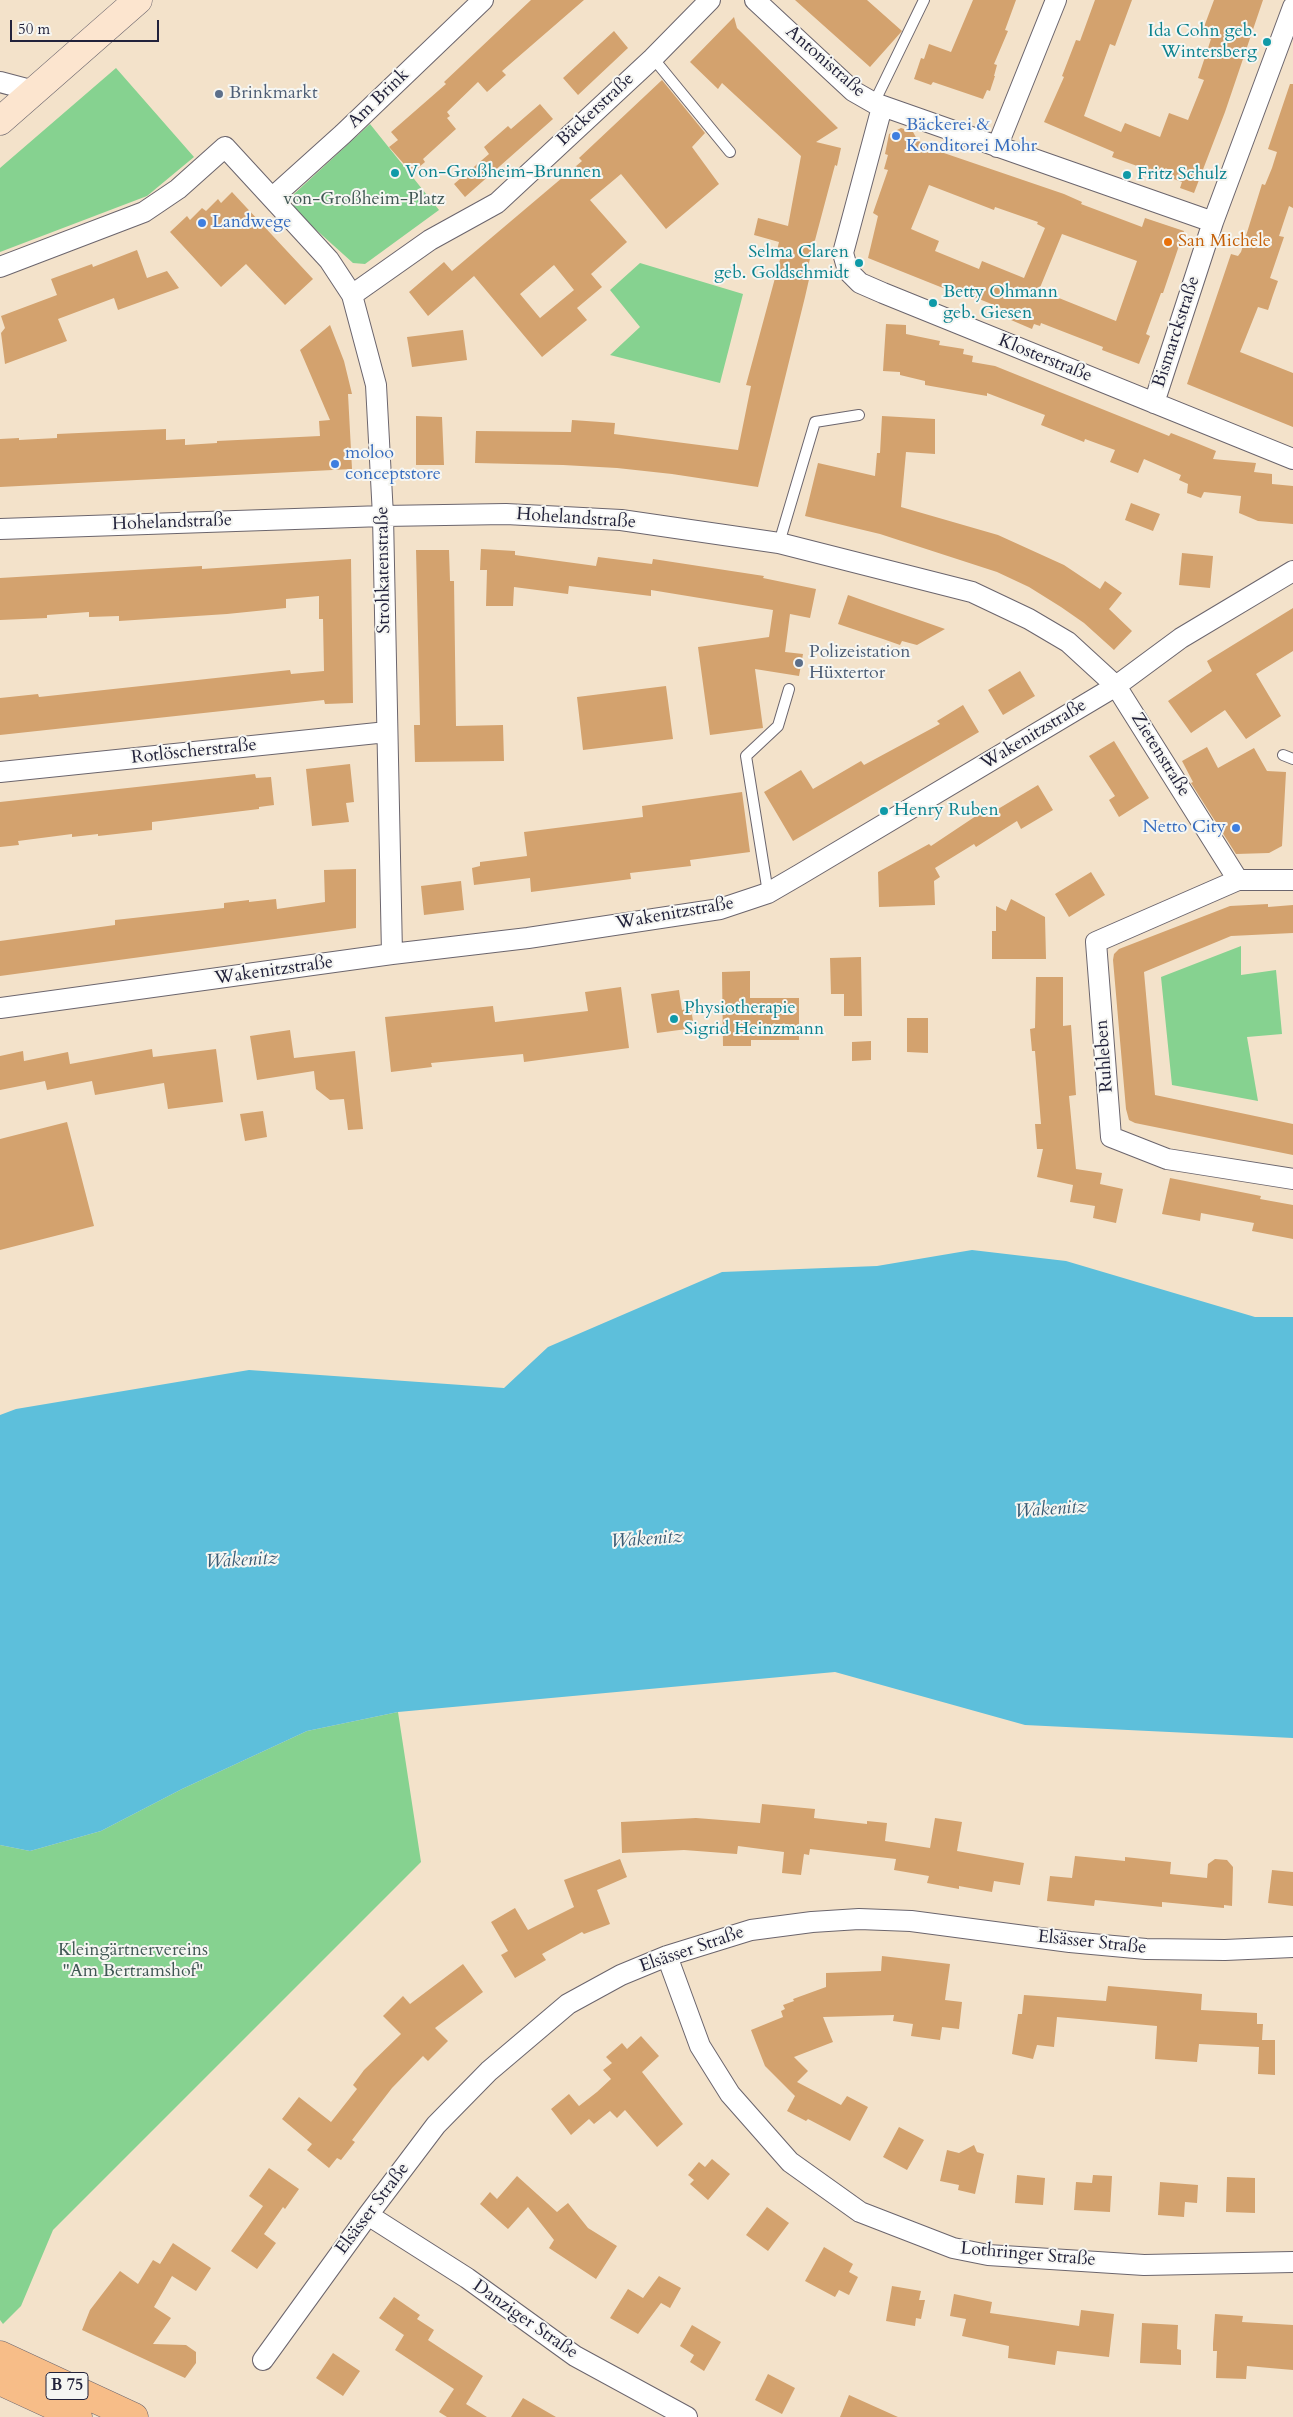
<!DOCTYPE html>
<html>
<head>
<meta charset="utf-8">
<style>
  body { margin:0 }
  #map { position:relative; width:1293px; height:2417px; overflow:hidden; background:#f3e2ca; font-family:Cardo,serif }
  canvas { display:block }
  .scale { position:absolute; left:10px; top:20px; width:149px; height:22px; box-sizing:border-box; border:2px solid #22223b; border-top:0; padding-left:6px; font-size:15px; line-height:18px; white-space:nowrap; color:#22223b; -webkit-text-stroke:4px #f6f6f2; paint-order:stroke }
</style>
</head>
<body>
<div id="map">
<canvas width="1293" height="2417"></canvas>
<div class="scale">50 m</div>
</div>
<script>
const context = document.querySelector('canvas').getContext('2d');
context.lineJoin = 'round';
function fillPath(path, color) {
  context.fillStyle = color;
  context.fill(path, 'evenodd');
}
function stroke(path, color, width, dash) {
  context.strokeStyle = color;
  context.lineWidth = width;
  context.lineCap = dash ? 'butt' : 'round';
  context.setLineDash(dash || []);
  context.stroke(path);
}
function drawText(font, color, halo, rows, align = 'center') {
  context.font = font + ' Cardo,serif';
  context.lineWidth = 4;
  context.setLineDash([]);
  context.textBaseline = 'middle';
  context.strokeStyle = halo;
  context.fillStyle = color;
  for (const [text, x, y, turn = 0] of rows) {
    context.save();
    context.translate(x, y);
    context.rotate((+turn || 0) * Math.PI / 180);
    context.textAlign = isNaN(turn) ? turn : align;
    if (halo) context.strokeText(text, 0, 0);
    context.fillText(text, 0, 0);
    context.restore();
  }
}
const green = new Path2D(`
  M116 68 194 157 147 196 0 252V168Z
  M370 124 439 210 365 264 353 263 293 209 294 194Z
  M640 263 743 294 720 383 610 355 640 327 610 290Z
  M1241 946V975L1276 970 1282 1034 1247 1037 1258 1101 1172 1085 1161 977Z
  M398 1712 421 1862 53 2230 21 2306 3 2324 0 2320V1845L30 1851 101 1831 182 1789 307 1731Z`);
const water = new Path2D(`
  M972 1250 1066 1261 1255 1317H1293V1738L1025 1725 835 1672 398 1712 307 1731 182 1789 101 1831 30 1851 0 1845V1415L16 1409 249 1370 504 1388 548 1347 722 1272 877 1266Z`);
const building = new Path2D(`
  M531 0H584L502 71 506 75 487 92 478 82 447 112 450 116 447 118 456 129 423 159 425 162 412 173 389 147 398 140 391 132 446 84 444 82Z
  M795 0H867L902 31 870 67Z
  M973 0H1016L1005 30 1008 31 994 64 997 65 994 76H995L990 91 987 90 983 99 933 82 931 85 914 79 921 58 924 59 929 44 951 52Z
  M1095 0H1132L1115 46 1110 44 1084 116 1121 132 1125 123 1160 137 1169 113 1188 120 1204 80 1198 78 1211 39 1201 35 1214 0H1263L1225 112 1194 193 1180 188 1182 182 1112 157 1114 152 1044 122 1064 77 1062 76 1076 40 1080 41Z
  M734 17 737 28 838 128 816 142 841 148 837 166 835 165 806 274 810 275 805 297 758 487 672 474 617 468 563 465 475 463 476 431 571 432 572 420 615 423 614 434 738 450 751 386 746 385 781 256 776 254 779 242 754 235 758 218 788 226 801 156 722 83 718 89 690 62Z
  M614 31 628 48 578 95 563 78Z
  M662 80 705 133 692 147 719 184 666 229 621 174 590 200 627 242 591 274 602 287 577 308 587 320 542 357 474 276 428 316 409 292 444 262 452 271 582 161 579 158ZM554 265 574 290 540 318 520 294Z
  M1290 84H1293V208L1289 206 1279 236 1284 237 1270 278 1278 281 1273 295 1268 310 1258 307 1240 352 1293 373V427L1187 384 1231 254 1238 256 1241 252 1262 184 1265 185 1272 168 1277 152 1268 149Z
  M540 104 553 119 465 197 454 184 489 154 484 147 508 126 511 129Z
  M901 128 913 132 918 141 939 148 938 151 1064 194 1082 202 1081 204 1142 227 1145 218 1184 231 1163 293H1161L1146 334 1150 336 1139 364 1102 350 1103 347 1041 323 1040 326 1034 324 1032 329 1011 320 1014 313 964 293 963 296 868 258 878 216 873 213 888 170 884 169 888 155 885 154 889 134ZM929 185 994 210 995 207 1038 222 1037 224 1045 228 1024 278 982 261 979 269 935 251 939 241 911 229ZM1062 234 1137 261 1116 321 1039 290Z
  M232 192 313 279 285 305 246 264 221 287 170 232 187 216 190 220 202 208 206 211 218 199 221 203Z
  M137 250 147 278 167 271 179 288 118 310 114 298 58 319 67 341 5 364 1 333 5 328 1 316 57 295 51 279 92 264 93 267Z
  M886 324 906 325V334L940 341 939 345 964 349 963 354 973 356 972 362 995 366 1169 436 1171 433 1194 442 1216 451 1213 459 1256 463 1254 472 1272 474V484L1293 486V524L1258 521 1239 513 1241 496 1204 492 1201 498 1187 493 1188 484 1179 480 1181 475 1144 459 1138 473 1110 462 1115 450 1085 439 1084 442 1041 425 1045 415 987 393V396L925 385V381L900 375V372L883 371Z
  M330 325 344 361 352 394H348L352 469 0 487V439L19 438V440L57 438V434L166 429V440L185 439V445L217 443V441L320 436 319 421 330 420 300 350Z
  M463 330 467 360 412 367 407 337Z
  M416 416 442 417 444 465H416Z
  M882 416 935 419V454L906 452 901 507 998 535 1064 565 1100 589 1105 581 1122 593 1109 609 1132 631 1114 650 1084 623 1061 607 1029 587 997 572 880 534 805 516 818 463 875 476 877 453H880Z
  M1131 503 1160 514 1153 531 1125 520Z
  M481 549 515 551V555L596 566 598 557 652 564 653 559 764 576 763 578 816 589 810 618 790 614 785 652 803 654 799 676 755 669 763 728 710 735 698 647 769 637 773 610 651 590V596L569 586 568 594 514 587 513 606H486L487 570H480Z
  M416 550H449L450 581H454L456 726 503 725 504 761 415 762 414 725H420Z
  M1182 553 1213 556 1210 588 1179 585Z
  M351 559 353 703 325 704 324 700 0 735V698L38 694 39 697 290 670 291 674 324 671 323 619H319V596L286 599V608L227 614 119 621V616L89 617V612L47 615V618L0 620V578L202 566V569Z
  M848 595 879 606 945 629 917 645 902 641 900 645 883 639 838 624Z
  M1293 608V651L1256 674 1281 716 1246 739 1225 710 1191 733 1168 701 1212 671 1207 661Z
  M1020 671 1035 696 1003 715 988 690Z
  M666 686 673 739 583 750 577 697Z
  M963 705 979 732 793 841 764 792 801 770 813 789 861 761 864 765 940 724 937 721Z
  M1114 741 1149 798 1119 817 1109 800 1115 796 1089 756Z
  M1207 747 1218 768 1254 748 1267 771 1286 772 1282 846 1269 853 1236 854 1191 783 1193 782 1182 761Z
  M350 764 354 802 346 803 349 822 312 826 306 769Z
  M255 774 256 778 271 777 274 805 259 807V809L152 822V830L98 836V834L72 837V834L18 841 19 845 0 847V802Z
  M1038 785 1053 810 1021 829 1017 821 976 847 974 844 935 868 940 877 934 881 935 905 879 907 878 872 929 844 931 846 985 810 988 815Z
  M742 792 750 852 690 860 691 866 630 873 631 879 531 892 530 878 474 885 472 868 480 866V862L527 856 524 832 643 817 642 806Z
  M356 869V928L0 976V941L115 925V920L224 908V903L249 900V902L276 899 277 909 325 902 324 870Z
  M1091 872 1105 895 1069 917 1055 894Z
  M461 881 464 910 424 915 421 886Z
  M1011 899 1045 917 1046 959H992V931H996V906L1006 911Z
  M1268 904V907L1293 905V933L1231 936 1144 972 1155 1095 1293 1124V1155L1135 1123 1129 1120 1126 1109 1113 960 1114 954 1119 949 1230 906Z
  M861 957 862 1016H844V994H831L830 958Z
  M750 971V998H799V1040H751V1046H723L722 972Z
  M1036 977H1063V1026L1071 1025 1076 1095 1069 1096 1076 1169 1102 1173 1100 1184 1123 1189 1116 1223 1093 1218 1095 1206 1070 1202 1073 1185 1037 1177 1043 1149H1037L1035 1124H1041L1035 1051H1032L1030 1029 1035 1028Z
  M621 987 629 1048 524 1062 523 1054 431 1063 432 1067 391 1072 385 1017 493 1006 495 1022 588 1011 585 992Z
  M679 990 682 1010 691 1008 694 1028 657 1033 651 994Z
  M907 1018H928V1053L907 1052Z
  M290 1030 294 1058 355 1051 363 1129 348 1130 344 1099 330 1100 316 1089 314 1071 257 1080 250 1036Z
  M871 1041V1060L852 1061V1042Z
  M152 1049 153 1057 216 1049 223 1102 168 1109 164 1083 95 1095 92 1081 47 1090 45 1081 0 1090V1056L23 1051 24 1061 68 1052 70 1064Z
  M263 1111 267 1137 245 1141 240 1114Z
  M67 1122 94 1226 0 1250V1139Z
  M1170 1178 1261 1196 1260 1199 1293 1205V1239L1252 1231 1254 1223 1201 1213 1200 1221 1162 1214Z
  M762 1804 815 1809 814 1818 867 1824V1821L887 1823 885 1841 930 1848 935 1818 962 1822 957 1851 1024 1863 1020 1885 994 1881 992 1892 959 1886V1889L927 1883 929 1876 894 1870 896 1859 810 1849 809 1855 804 1854 801 1875 782 1873 784 1852 738 1846 737 1854 684 1850 622 1853 621 1822 696 1818 760 1823Z
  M1075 1856 1125 1861V1857L1171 1862 1170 1874 1207 1878 1208 1864 1215 1859 1227 1860 1233 1867 1232 1906 1224 1905V1908L1162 1902V1907L1095 1900 1094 1906 1047 1901 1050 1876 1072 1878Z
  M620 1859 627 1877 597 1890 610 1924 584 1934 582 1932 542 1954 546 1960 515 1978 501 1955 508 1951 491 1922 515 1908 528 1930 574 1907 564 1880Z
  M1272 1870 1293 1872V1906L1268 1903Z
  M882 1956 950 1964 945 2000 962 2002 959 2029 942 2027 940 2040 911 2036 913 2024 893 2021 894 2015 823 2017 833 2042 794 2057 808 2071 797 2082 841 2105 847 2096 868 2107 850 2141 808 2119 806 2121 787 2111 795 2096 765 2066 751 2030 783 2017 781 2011 785 2009 783 2005 794 2001 793 1999 826 1987V1973L881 1971Z
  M463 1964 483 1992 435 2028 448 2041 428 2061 423 2056 392 2088 352 2140 355 2142 341 2160 337 2158 329 2168 307 2150 312 2144 282 2119 299 2097 331 2122 357 2089 353 2085 364 2070 401 2034 383 2016 403 1996 410 2004Z
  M1108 1986 1202 1994 1201 2010 1257 2013V2024H1263L1262 2040H1275V2075L1258 2074 1259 2047 1199 2044 1197 2062 1155 2059 1157 2026 1057 2017 1054 2047 1037 2045 1033 2059 1012 2054 1018 2014H1022L1024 1995 1106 2001Z
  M641 2036 659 2056 642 2072 683 2124 657 2147 625 2110 617 2118 610 2111 594 2124 589 2119 571 2135 551 2109 569 2094 579 2106 597 2092 611 2079 603 2070 612 2063 606 2057 622 2043 627 2049Z
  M899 2127 924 2140 907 2170 883 2157Z
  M974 2145 977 2152 984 2154 975 2194 958 2190 959 2185 940 2181 947 2150 959 2153Z
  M712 2159 730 2174 708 2200 690 2184 694 2180 688 2175 699 2162 705 2167Z
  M269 2168 299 2189 285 2209 283 2207 264 2234 276 2243 257 2269 231 2251 263 2206 249 2196Z
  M1017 2175 1045 2178 1043 2205 1015 2203Z
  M1093 2175 1112 2176 1110 2212 1074 2210 1076 2182 1092 2183Z
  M517 2176 557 2212 568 2203 588 2228 617 2246 596 2279 549 2248 554 2240 528 2207 508 2229 480 2204 490 2192 497 2199Z
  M1227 2177 1255 2178V2213L1226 2212Z
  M1160 2182 1198 2185 1197 2203 1185 2202 1184 2217 1158 2215Z
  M767 2207 789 2223 768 2251 746 2235Z
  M173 2243 211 2268 196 2291 172 2276 154 2307 171 2318 153 2344 186 2345 196 2352V2363L185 2378 82 2330 90 2310 120 2271 138 2284 153 2260 160 2264Z
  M824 2247 853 2264 849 2272 858 2277 849 2295 839 2290 835 2297 805 2281Z
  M659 2276 681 2288 670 2308 661 2303 638 2334 610 2318 628 2289 643 2298Z
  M892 2286 921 2291 919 2300H925L921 2319 916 2318 915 2326 886 2321Z
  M954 2294 992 2302 990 2313 1079 2326 1081 2310 1114 2314 1109 2357 1057 2351 1055 2365 1008 2358 1009 2346 962 2336 966 2319 950 2316Z
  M394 2297 420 2315 417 2319 434 2330 428 2340 483 2376 466 2404 487 2417H447L439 2412 454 2389 395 2350 404 2335 379 2318Z
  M1215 2314 1243 2316 1242 2322 1293 2325V2370L1247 2366 1246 2379 1216 2378 1217 2351H1213V2344Z
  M1142 2323 1178 2325 1177 2349 1181 2350V2365L1140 2363Z
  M692 2325 721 2342 704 2371 690 2362 694 2355 680 2346Z
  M333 2353 360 2371 343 2396 316 2378Z
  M768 2374 795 2388 782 2414 755 2400Z
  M849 2395 898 2417H840Z
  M523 2398 556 2417H511Z`);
const service = new Path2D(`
  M653 58 730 152
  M874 103 924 0
  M779 543 815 422 859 415
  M1283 755 1293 759
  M768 893 746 756 778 726 789 689`);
const minor = new Path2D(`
  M755 0 853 91 874 103 1213 222
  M0 82 34 91
  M882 107 843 253 848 271 860 283 883 293 1293 459
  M997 147 1056 0
  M273 197 343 134 483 0
  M0 267 144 212 178 189 225 147 329 260 352 295 376 385 383 516 392 954
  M352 295 430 240 497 203 653 58 710 0
  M1154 403 1213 222 1293 7
  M0 529 383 516 506 514 621 520 779 543 972 592 1029 619 1068 642 1116 686 1238 880H1293
  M0 772 387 732
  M1238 880 1096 942 1111 1137 1167 1159 1293 1179
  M0 1008 392 954 528 938 720 909 768 893 799 875 1116 686 1181 638 1293 571
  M667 1956 700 2046 730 2094 790 2162 860 2212 953 2248 988 2255 1144 2265 1293 2262
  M368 2215 467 2278 575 2356 687 2417
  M263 2360 368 2215 436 2125 489 2071 568 2004 621 1975 667 1956 751 1930 812 1922 859 1919 911 1921 1070 1942 1146 1949 1225 1950 1293 1947`);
const secondary = new Path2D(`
  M0 121 138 0`);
const primary = new Path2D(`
  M0 2355 134 2417
  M0 2381 78 2417`);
const markers = [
  [1267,42,5,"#0f9aa8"],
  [219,94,5,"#5c6f8a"],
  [896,136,5,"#3f7fe0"],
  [395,173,5,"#0f9aa8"],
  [1127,175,5,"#0f9aa8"],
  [202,223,5,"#3f7fe0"],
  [1168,242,5,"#e8710a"],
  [859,263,5,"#0f9aa8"],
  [933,303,5,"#0f9aa8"],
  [335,464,5,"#3f7fe0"],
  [799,663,5,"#5c6f8a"],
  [884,811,5,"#0f9aa8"],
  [1236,828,5,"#3f7fe0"],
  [674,1019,5,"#0f9aa8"]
];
const shields = [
  [67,2386,42]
];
const shieldNames = [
  ["B 75",67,2386]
];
const cultureNames = [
  ["Ida Cohn geb.",1257,32,"right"],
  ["Wintersberg",1257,53,"right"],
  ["Von-Großheim-Brunnen",405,173],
  ["Fritz Schulz",1137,175],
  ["Selma Claren",849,253,"right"],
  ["geb. Goldschmidt",849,274,"right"],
  ["Betty Ohmann",943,293],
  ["geb. Giesen",943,314],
  ["Henry Ruben",894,811],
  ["Physiotherapie",684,1009],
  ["Sigrid Heinzmann",684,1030]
];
const streetNames = [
  ["Antonistraße",825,62,41],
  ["Am Brink",379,99,-44],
  ["Bäckerstraße",596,110,-43],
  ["Bismarckstraße",1177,332,-72],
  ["Klosterstraße",1045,359,22],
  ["Hohelandstraße",576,519,4],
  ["Hohelandstraße",172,523,-2],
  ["Strohkatenstraße",384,570,-91],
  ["Wakenitzstraße",1034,735,-31],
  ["Rotlöscherstraße",194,752,-6],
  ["Zietenstraße",1160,755,58],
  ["Wakenitzstraße",675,914,-10],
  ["Wakenitzstraße",274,971,-8],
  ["Ruhleben",1105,1056,-94],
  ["Elsässer Straße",1092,1943,6],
  ["Elsässer Straße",692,1950,-19],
  ["Elsässer Straße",373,2209,-53],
  ["Lothringer Straße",1028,2255,5],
  ["Danziger Straße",525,2320,35]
];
const serviceNames = [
  ["Brinkmarkt",229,94],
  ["Polizeistation",809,653],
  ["Hüxtertor",809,674]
];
const shopNames = [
  ["Bäckerei &",906,126],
  ["Konditorei Mohr",906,147],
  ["Landwege",212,223],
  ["moloo",345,454],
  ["conceptstore",345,475],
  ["Netto City",1226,828,"right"]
];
const parkNames = [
  ["von-Großheim-Platz",364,200],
  ["Kleingärtnervereins",133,1951],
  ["\"Am Bertramshof\"",133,1972]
];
const foodNames = [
  ["San Michele",1178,242]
];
const waterNames = [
  ["Wakenitz",1051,1510,-4],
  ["Wakenitz",647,1540,-4],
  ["Wakenitz",242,1561,-3]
];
fillPath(green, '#86d290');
fillPath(water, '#5dbfdb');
fillPath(building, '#d3a26e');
stroke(service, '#6b656d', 12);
stroke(minor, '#6b656d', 22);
stroke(secondary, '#6b656d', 29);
stroke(primary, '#6b656d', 29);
stroke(service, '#fff', 10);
stroke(minor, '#fff', 20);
stroke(secondary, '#fce5cf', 28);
stroke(primary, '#f7bd88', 28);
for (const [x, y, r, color] of markers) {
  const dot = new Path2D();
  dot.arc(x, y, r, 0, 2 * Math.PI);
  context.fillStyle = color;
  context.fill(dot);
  stroke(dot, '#f6f6f2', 2);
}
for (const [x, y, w] of shields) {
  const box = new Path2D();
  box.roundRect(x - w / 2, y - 13.5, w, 27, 4);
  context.fillStyle = '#f6f6f2';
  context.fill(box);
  stroke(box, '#22223b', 1);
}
drawText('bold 16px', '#22223b', null, shieldNames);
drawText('18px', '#0d838f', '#f6f6f2', cultureNames, 'left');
drawText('18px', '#22223b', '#f6f6f2', streetNames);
drawText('18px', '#4e5e75', '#f6f6f2', serviceNames, 'left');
drawText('18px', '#366cbe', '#f6f6f2', shopNames, 'left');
drawText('18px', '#405754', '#f6f6f2', parkNames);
drawText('18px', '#c56008', '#f6f6f2', foodNames, 'left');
drawText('italic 19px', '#375973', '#f6f6f2', waterNames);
</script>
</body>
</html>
